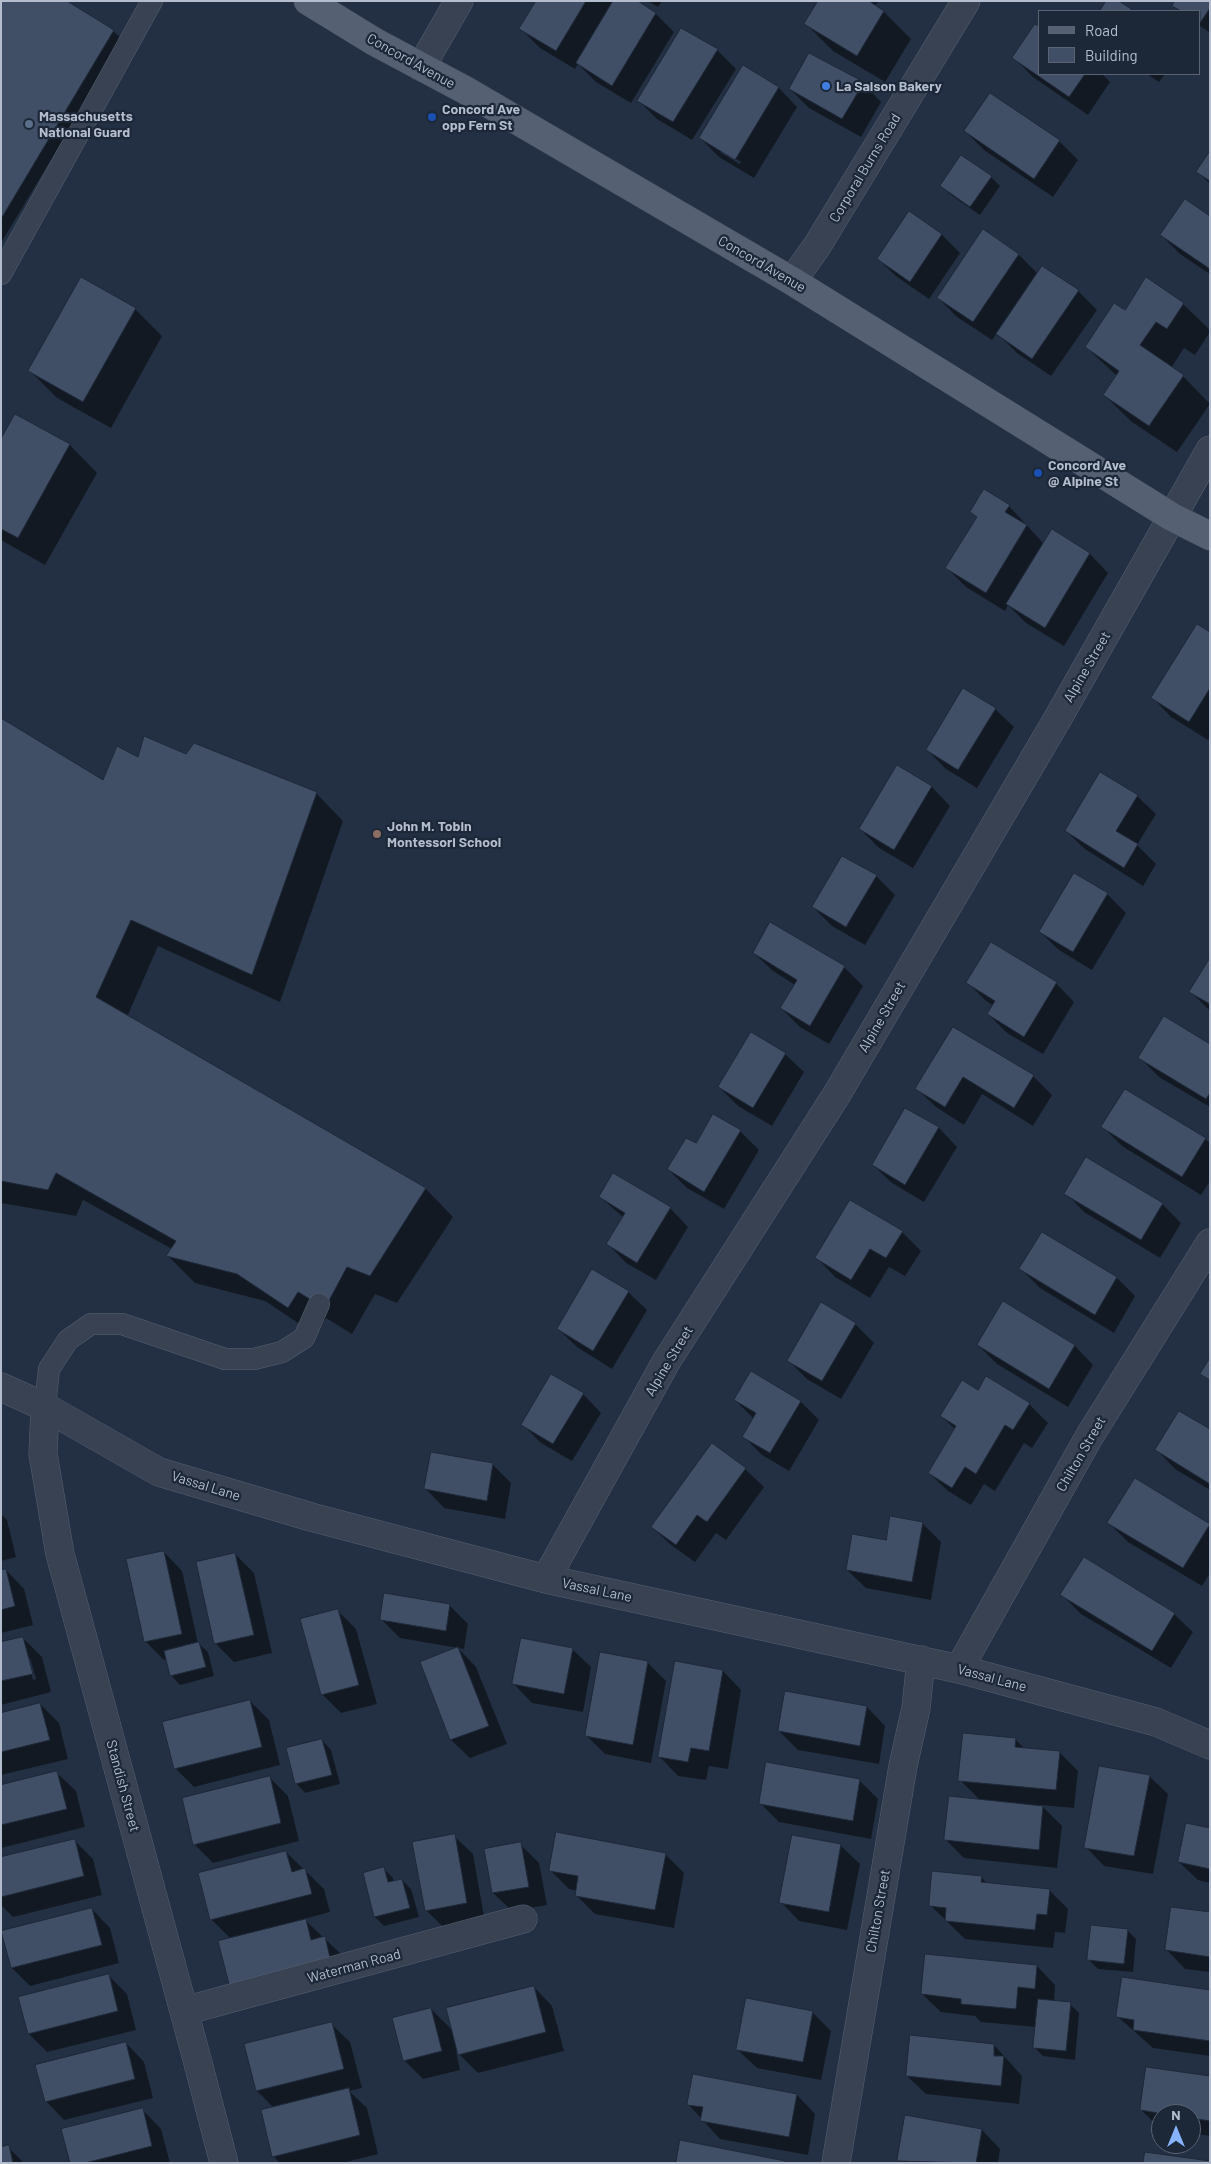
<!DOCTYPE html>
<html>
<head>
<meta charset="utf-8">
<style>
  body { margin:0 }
  #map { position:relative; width:1211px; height:2164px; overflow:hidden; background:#233043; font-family:Barlow,sans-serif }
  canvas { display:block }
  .frame { position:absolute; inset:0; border:2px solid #b4bdcd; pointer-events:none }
  .legend { position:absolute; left:1038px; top:10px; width:162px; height:65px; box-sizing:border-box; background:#1c2738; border:1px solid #596374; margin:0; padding:6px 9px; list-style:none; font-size:15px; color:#b4bdcd }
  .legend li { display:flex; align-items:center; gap:10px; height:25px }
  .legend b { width:25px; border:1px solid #596374 }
  .north { position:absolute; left:1151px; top:2104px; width:50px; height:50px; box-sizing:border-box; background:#1c2738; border:1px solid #596374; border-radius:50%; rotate:0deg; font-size:14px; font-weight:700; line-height:20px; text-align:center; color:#b4bdcd }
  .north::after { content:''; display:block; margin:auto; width:18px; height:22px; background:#87b2ff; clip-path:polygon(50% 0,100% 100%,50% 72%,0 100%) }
</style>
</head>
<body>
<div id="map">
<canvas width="1211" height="2164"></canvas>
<div class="frame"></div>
<ul class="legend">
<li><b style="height:6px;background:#556173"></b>Road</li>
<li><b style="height:14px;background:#414f66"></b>Building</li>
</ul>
<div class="north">N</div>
</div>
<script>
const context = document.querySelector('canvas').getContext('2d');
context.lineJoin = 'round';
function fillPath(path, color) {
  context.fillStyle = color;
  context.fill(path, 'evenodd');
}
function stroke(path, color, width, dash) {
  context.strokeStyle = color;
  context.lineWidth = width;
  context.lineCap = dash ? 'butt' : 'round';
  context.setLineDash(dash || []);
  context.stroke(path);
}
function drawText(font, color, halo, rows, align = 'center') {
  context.font = font + ' Barlow,sans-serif';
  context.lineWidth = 4.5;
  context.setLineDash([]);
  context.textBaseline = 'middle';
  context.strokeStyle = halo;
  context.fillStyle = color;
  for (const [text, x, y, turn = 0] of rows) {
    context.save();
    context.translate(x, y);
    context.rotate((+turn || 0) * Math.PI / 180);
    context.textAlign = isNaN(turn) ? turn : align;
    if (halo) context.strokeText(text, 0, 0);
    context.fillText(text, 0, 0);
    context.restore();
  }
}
const shadow = new Path2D(`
  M1 1 113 31 123 40 1 243Z
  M538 1H635L656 14 674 32 631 103 596 82 578 64 575 69 540 48 521 29Z
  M648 1H662L658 7Z
  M819 1H878L875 6 884 12 911 39 885 82 833 51 806 24Z
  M1210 1 1209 32 1200 26V11H1180L1174 5Z
  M717 50 736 69 692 140 657 119 639 101Z
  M1014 58 1040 74H1102L1110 82 1088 115 1033 77Z
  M744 67 779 88 797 107 754 178 719 157 700 138ZM721 150 741 162 740 164 721 153Z
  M1147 74H1165L1159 82Z
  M863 83 881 102 861 137 809 108 790 89Z
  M965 131 1059 141 1078 160 1053 197 984 150Z
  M1210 153V184L1198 172Z
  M991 177 1000 186 980 215 951 195 941 186Z
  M1210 218V274L1180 254 1161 235Z
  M983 231 1019 255 1038 274 1078 291 1097 310 1051 376 1017 353 997 333 992 340 957 317 938 298Z
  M941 234 960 253 929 299 897 277 878 259Z
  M1183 304 1210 330V332L1195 355 1184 348 1171 368 1183 376 1210 404 1177 452 1132 422 1104 395 1117 376 1086 347 1125 311Z
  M135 309 162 336 111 428 57 398 30 371Z
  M16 416 70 445 97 473 45 565 1 540V442Z
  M1009 506 1044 544 1052 531 1090 554 1108 573 1064 646 1026 623 1008 605 1005 611 966 587 947 568 978 518 972 512Z
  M1210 633V737L1208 740 1171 717 1153 698Z
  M995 709 1014 727 977 788 946 769 927 750Z
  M1 720 104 782 139 758 187 756 316 793 343 821 280 1002 158 946 127 1017 426 1189 453 1217 397 1303 375 1294 352 1334 326 1318 316 1335 265 1301 195 1283 168 1256 172 1249 83 1200 76 1216 1 1203Z
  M897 767 932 787 950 806 913 868 879 848 860 829Z
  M1137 796 1156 814 1137 845 1156 864 1143 886 1085 849 1066 831Z
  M876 876 895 895 865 945 832 926 813 907Z
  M1107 894 1126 913 1092 970 1059 950 1040 932Z
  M771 924 844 967 863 986 829 1044 800 1027 781 1008 795 985 773 971 754 953Z
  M1210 960V1011L1190 991Z
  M968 983H1056L1074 1002 1043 1054 1007 1033 988 1014 994 1006 986 1001Z
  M954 1028 1033 1076 1052 1095 1033 1126 982 1094 964 1125 936 1107 917 1089Z
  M1210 1045V1107L1159 1077 1140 1058Z
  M785 1054 804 1072 772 1126 738 1106 719 1087Z
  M906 1110 939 1128 957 1147 924 1202 892 1183 873 1165Z
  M1103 1127 1205 1139 1210 1143V1181L1201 1195 1122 1146Z
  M740 1131 759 1150 724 1209 687 1188 668 1169 696 1145Z
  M1066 1193 1162 1204 1181 1223 1160 1258 1084 1212Z
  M600 1197 670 1208 688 1227 656 1280 626 1263 608 1244 624 1218Z
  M902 1232 921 1251 905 1276 889 1267 870 1298 835 1277 817 1258Z
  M1021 1269 1117 1278 1135 1296 1114 1333 1040 1288Z
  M628 1292 647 1310 612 1369 577 1347 558 1329Z
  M1003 1303 1075 1346 1093 1365 1068 1407 997 1364 978 1345Z
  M855 1324 874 1343 841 1399 807 1379 788 1360Z
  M979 1391 1029 1404 1048 1423 1032 1448 1024 1443 995 1491 984 1484 971 1505 948 1491 929 1473 956 1430 941 1416Z
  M583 1394 601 1413 572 1461 541 1443 522 1424Z
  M735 1400 801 1402 819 1420 789 1471 762 1455 744 1437 754 1419Z
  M1210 1431V1490L1175 1469 1157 1450Z
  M493 1465 511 1483 505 1519 444 1508 426 1489Z
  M745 1469 764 1487 726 1540 716 1533 695 1562 671 1545 652 1527Z
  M1135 1480 1210 1525V1573L1202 1586 1128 1542 1109 1523Z
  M1 1514 7 1520 16 1557 1 1561Z
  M922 1523 941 1542 931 1600 866 1588 847 1570Z
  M164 1552 182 1571 198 1643 208 1652 214 1676 180 1685 171 1675 167 1659 164 1660 145 1641Z
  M235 1554 254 1573 272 1653 234 1662 215 1643Z
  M6 1570 24 1589 33 1625 1 1633V1571Z
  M1062 1595 1174 1614 1193 1632 1171 1668 1081 1614Z
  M450 1606 468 1624 464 1649 400 1638 381 1619Z
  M337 1610 356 1629 377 1704 341 1713 322 1694Z
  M23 1638 42 1657 51 1692 1 1705V1644ZM28 1658H30L36 1679 33 1680Z
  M458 1648 476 1667 507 1744 470 1758 451 1740 421 1663Z
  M572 1649 591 1667 583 1712 532 1703 514 1684Z
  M647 1662 666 1681 651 1763 605 1754 586 1735Z
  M723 1671 741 1690 728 1769 709 1766 706 1780 678 1776 660 1757Z
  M250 1701 269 1720 280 1765 194 1787 175 1768Z
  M40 1704 59 1723 68 1759 1 1775V1714Z
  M867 1707 885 1726 879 1764 798 1750 779 1731Z
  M322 1740 331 1750 340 1784 305 1793 296 1783Z
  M1016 1740 1025 1749 1059 1752 1078 1771 1074 1808 1041 1805 1062 1826 1057 1868 964 1858 945 1839 980 1800 960 1780Z
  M57 1773 76 1791 85 1827 1 1848V1787Z
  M1149 1776 1168 1794 1153 1874 1104 1866 1086 1847Z
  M269 1777 288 1796 299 1841 213 1863 194 1844Z
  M859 1780 878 1799 871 1839 779 1822 760 1803Z
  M1210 1829V1883L1198 1880 1179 1862Z
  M454 1836 473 1854 485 1922 445 1929 426 1910Z
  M793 1836 841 1846 860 1864 847 1930 799 1921 781 1902Z
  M74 1840 93 1859 102 1895 13 1917 1 1905V1858Z
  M520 1844 539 1863 547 1905 512 1911 493 1893Z
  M286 1852 324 1889 330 1912 304 1919 343 1956 349 1981 249 2006 231 1939 211 1919Z
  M665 1854 684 1873 674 1928 595 1914 576 1895 577 1891 569 1889 551 1871Z
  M384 1869 393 1878 394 1882 402 1880 411 1889 419 1917 384 1926 375 1917 364 1874Z
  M981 1877 988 1884 1049 1890 1068 1909 1065 1933 1055 1932 1053 1948 965 1939 930 1905Z
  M92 1909 110 1928 119 1963 30 1986 12 1968Z
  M1210 1913V1972L1185 1969 1167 1950Z
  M1127 1930 1136 1939 1133 1972 1098 1969 1088 1959Z
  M1037 1966 1055 1985 1054 2002 1070 2004 1079 2013 1075 2060 1043 2056 1034 2047 1036 2027 981 2022 975 2016 941 2012 922 1994Z
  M108 1975 127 1994 136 2030 47 2052 29 2034Z
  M534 1987 552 2006 564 2051 478 2073 456 2051 460 2070 423 2079 404 2060 431 2009 453 2031Z
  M1210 1991V2056L1153 2048 1118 2017Z
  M812 2012 831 2031 821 2080 757 2068 738 2050Z
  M331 2024 350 2042 362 2088 349 2091 367 2108 378 2154 342 2163H280L274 2157 262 2111 274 2108 257 2091Z
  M126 2043 144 2062 153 2098 64 2120 46 2101Z
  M994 2045 1022 2076 1019 2104 926 2094 907 2076Z
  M1210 2077V2136L1191 2133V2114H1161V2129L1141 2110Z
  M797 2095 815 2114 808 2155 720 2139 688 2104Z
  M143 2110 161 2129 170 2163H71Z
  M982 2130 1000 2149 998 2163H900L898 2161Z
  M8 2147 24 2163H1Z`);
const building = new Path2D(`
  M1 1H67L114 30 1 219Z
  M536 1H586L556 51 519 29Z
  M613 1H638L656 13 612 86 576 63Z
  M818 1H869L884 11 857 56 804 24Z
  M1106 1H1119L1134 11H1100Z
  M1175 1H1210V8L1200 23V11H1181L1172 6Z
  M1035 24 1040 27V74H1085L1069 97 1012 58Z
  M681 28 718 49 673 122 637 101Z
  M809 53 864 82 842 119 789 89Z
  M743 65 779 87 735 160 699 138Z
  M990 93 1060 140 1034 179 964 131Z
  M1210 151V181L1196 172Z
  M961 155 992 176 970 207 940 186Z
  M1185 199 1210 216V269L1160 235Z
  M909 211 942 234 910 282 877 259Z
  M983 229 1019 254 973 322 937 298Z
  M1042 266 1079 290 1032 359 996 334Z
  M81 277 136 308 83 402 28 371Z
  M1146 277 1184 303 1167 329 1156 322 1140 345 1184 375 1149 426 1103 395 1119 371 1085 347 1114 303 1125 310Z
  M15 414 70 444 18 538 1 529V439Z
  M984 489 1010 505 1005 512 1027 525 986 593 945 568 977 517 970 512Z
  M1052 529 1090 553 1045 628 1006 604Z
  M1197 624 1210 632V688L1189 722 1151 698Z
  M963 688 996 708 958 770 926 750Z
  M1 718 103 780 117 746 138 757 144 736 186 754 194 743 317 792 252 975 131 920 96 997 426 1188 370 1276 347 1267 325 1308 298 1292 288 1308 237 1274 166 1256 176 1241 56 1173 48 1190 1 1181Z
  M897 765 932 786 894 850 859 829Z
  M1100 772 1138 795 1116 831 1138 844 1124 868 1065 831Z
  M842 856 877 875 846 927 812 907Z
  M1074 873 1108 893 1073 952 1039 932Z
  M770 922 845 966 810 1026 780 1008 797 980 753 953Z
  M991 942 1057 982 1024 1037 987 1014 995 1001 966 983Z
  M1210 958V1004L1189 992Z
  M1164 1016 1210 1044V1093L1206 1099 1138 1058Z
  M953 1027 1034 1075 1014 1108 963 1077 945 1107 915 1089Z
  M751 1032 786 1053 753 1108 718 1087Z
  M1125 1089 1206 1138 1182 1177 1101 1127Z
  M905 1108 939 1127 905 1185 872 1165Z
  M713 1114 741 1130 704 1192 667 1169 686 1138 696 1143Z
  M1086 1157 1163 1203 1141 1240 1064 1194Z
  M613 1173 671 1207 637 1263 606 1244 625 1213 599 1197Z
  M850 1200 903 1231 886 1258 870 1249 851 1280 815 1258Z
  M1042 1232 1117 1277 1095 1315 1019 1269Z
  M592 1269 629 1291 593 1351 557 1329Z
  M1003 1301 1075 1345 1049 1389 977 1345Z
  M821 1302 856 1323 822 1381 787 1361Z
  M1210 1358V1380L1200 1374Z
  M751 1371 801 1401 770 1453 742 1437 756 1413 734 1400Z
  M551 1374 584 1393 553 1444 521 1425Z
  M986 1376 1030 1403 1013 1430 1005 1425 976 1474 965 1467 952 1488 928 1473 956 1426 940 1416 962 1380 978 1390Z
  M1179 1411 1210 1429V1484L1155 1450Z
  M712 1443 746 1468 707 1522 697 1515 676 1545 651 1527Z
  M431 1452 493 1463 487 1501 424 1489Z
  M1135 1478 1210 1524 1183 1568 1107 1523Z
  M890 1516 923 1522 912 1582 846 1570 852 1534 886 1540Z
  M164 1551 182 1634 144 1642 126 1559Z
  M235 1553 254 1635 214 1644 196 1562Z
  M1084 1557 1175 1613 1152 1651 1060 1595Z
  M6 1569 15 1606 1 1610V1570Z
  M384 1593 450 1604 446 1631 380 1620Z
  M338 1609 359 1685 321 1695 300 1619Z
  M23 1637 33 1674 1 1681V1642Z
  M521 1638 573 1648 564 1694 512 1684Z
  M199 1642 206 1667 170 1676 164 1651Z
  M458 1647 489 1726 450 1740 420 1662Z
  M600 1652 648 1661 633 1745 585 1736Z
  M675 1661 723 1670 709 1751 691 1748 688 1762 658 1757Z
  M785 1691 867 1706 860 1746 778 1731Z
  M250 1700 262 1747 174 1769 162 1722Z
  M40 1703 50 1740 1 1752V1713Z
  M963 1733 1016 1738 1015 1747 1060 1751 1056 1790 958 1781Z
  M322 1739 332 1775 295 1784 286 1748Z
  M766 1762 860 1779 853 1821 759 1804Z
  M1099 1766 1150 1775 1134 1856 1084 1848Z
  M57 1771 67 1809 1 1825V1785Z
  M270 1776 281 1823 193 1845 182 1798Z
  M949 1796 1043 1806 1039 1850 944 1840Z
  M1186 1823 1210 1828V1869L1178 1862Z
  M556 1832 666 1853 655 1910 575 1896 578 1876 549 1871Z
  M455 1834 467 1903 425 1911 412 1842Z
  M792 1835 841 1844 829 1912 779 1903Z
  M75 1839 84 1876 1 1897V1857Z
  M521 1842 529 1887 492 1893 484 1849Z
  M286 1851 292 1872 305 1868 312 1894 210 1920 198 1873Z
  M384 1867 388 1882 402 1879 410 1908 374 1917 363 1873Z
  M932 1871 982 1876 981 1882 1050 1889 1047 1915 1037 1914 1035 1930 945 1921 946 1908 929 1906Z
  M1171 1907 1210 1912V1957L1165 1950Z
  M92 1908 102 1945 11 1968 1 1931Z
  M306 1919 311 1940 325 1936 331 1962 230 1988 218 1941Z
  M1091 1925 1128 1929 1124 1964 1087 1960Z
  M925 1954 1037 1965 1035 1989 1018 1987 1016 2009 961 2004V1999L921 1994Z
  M109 1974 118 2011 28 2034 18 1997Z
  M1122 1977 1210 1990V2041L1133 2030 1134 2020 1116 2017Z
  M534 1986 546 2032 458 2055 446 2008Z
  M746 1998 813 2011 803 2062 736 2050Z
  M1038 1999 1071 2002 1066 2051 1033 2048Z
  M431 2008 442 2051 403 2061 392 2018Z
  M332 2022 344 2069 256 2091 244 2044Z
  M910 2035 994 2044V2056H1004L1001 2086 906 2076Z
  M126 2042 135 2079 45 2102 35 2065Z
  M1146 2067 1210 2076V2121L1191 2118V2114H1164L1140 2110Z
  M693 2074 797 2094 789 2137 700 2121 703 2107 687 2105Z
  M349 2088 360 2135 272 2157 261 2110Z
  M143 2108 152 2146 85 2163H70L61 2129Z
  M905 2115 982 2129 976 2163 897 2161Z
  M680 2140 785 2161V2163H676Z
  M9 2145 13 2163H1V2147Z
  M1145 2152 1210 2161V2163H1143Z`);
const lane = new Path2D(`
  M1 274 152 1
  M45 1407 49 1369 68 1340 91 1324H122L225 1359H254L282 1352 304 1338 319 1304`);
const street = new Path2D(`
  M421 67 459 1
  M792 281 817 246 966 1
  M1 1387 45 1407 159 1472 311 1517 546 1579 959 1669 1156 1722 1210 1745
  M45 1407 43 1454 60 1554 198 2063 224 2163
  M546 1579 666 1362 837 1094 1058 718 1210 450
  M959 1669 1089 1437 1210 1243
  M184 2011 523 1919
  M836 2163 903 1766 916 1708 921 1660`);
const primary = new Path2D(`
  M308 1 375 42 465 90 792 281 1172 517 1210 536`);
const markers = [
  [826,86,5,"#3f7fe0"],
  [432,117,5,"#1a4fb4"],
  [29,124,5,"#5c6f8a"],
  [1038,473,5,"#1a4fb4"],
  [377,834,5,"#8d6e63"]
];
const streetNames = [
  ["Concord Avenue",411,61,29],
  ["Corporal Burns Road",865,168,-59],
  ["Concord Avenue",762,264,30],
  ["Alpine Street",1087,667,-60],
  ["Alpine Street",882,1017,-60],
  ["Alpine Street",669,1361,-59],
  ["Chilton Street",1081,1454,-60],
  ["Vassal Lane",206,1486,17],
  ["Vassal Lane",597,1590,12],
  ["Vassal Lane",992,1678,15],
  ["Standish Street",123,1786,75],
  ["Chilton Street",878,1911,-80],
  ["Waterman Road",354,1966,-15]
];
const poiNames = [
  ["La Saison Bakery",836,86],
  ["Concord Ave",442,109],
  ["opp Fern St",442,125],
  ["Massachusetts",39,116],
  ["National Guard",39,132],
  ["Concord Ave",1048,465],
  ["@ Alpine St",1048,481],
  ["John M. Tobin",387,826],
  ["Montessori School",387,842]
];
fillPath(shadow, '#0007');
fillPath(building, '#414f66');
stroke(building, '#1e293a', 1);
stroke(lane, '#556070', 22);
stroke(street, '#556070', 29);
stroke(primary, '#414b5c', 29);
stroke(lane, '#384253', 21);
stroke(street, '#384253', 28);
stroke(primary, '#556173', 28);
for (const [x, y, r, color] of markers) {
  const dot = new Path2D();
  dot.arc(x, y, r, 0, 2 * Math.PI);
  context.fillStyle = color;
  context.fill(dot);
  stroke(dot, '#1c2738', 2);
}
drawText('14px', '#b4bdcd', '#1c2738', streetNames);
drawText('bold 14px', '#b4bdcd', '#1c2738', poiNames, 'left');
</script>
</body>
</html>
